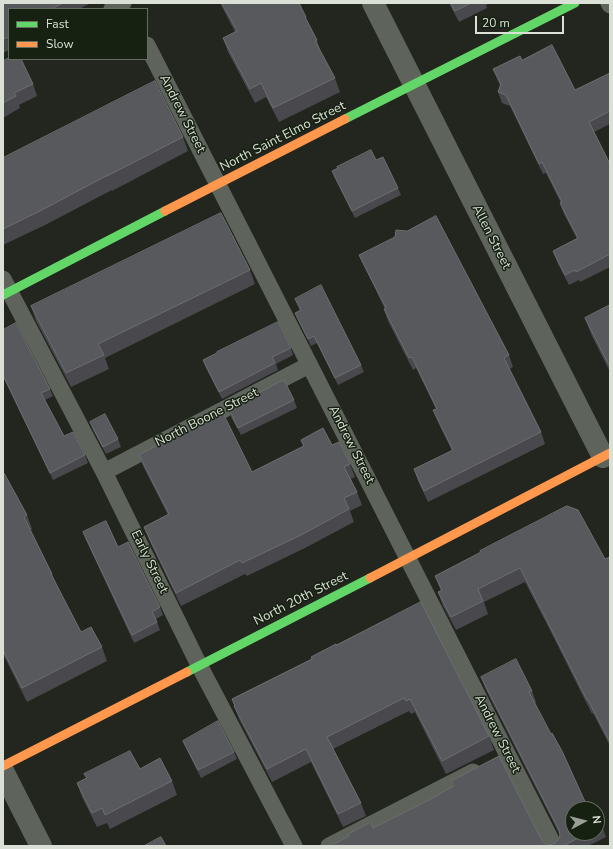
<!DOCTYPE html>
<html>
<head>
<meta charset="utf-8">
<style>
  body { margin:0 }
  #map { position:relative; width:613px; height:849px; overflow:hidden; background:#22261e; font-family:"Nunito Sans",sans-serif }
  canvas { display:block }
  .frame { position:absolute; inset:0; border:4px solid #dae0d6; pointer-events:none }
  .legend { position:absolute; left:8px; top:8px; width:140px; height:52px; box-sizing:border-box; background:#172112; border:1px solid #656d60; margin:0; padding:5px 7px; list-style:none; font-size:12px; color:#dae0d6 }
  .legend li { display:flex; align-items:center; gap:8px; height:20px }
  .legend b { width:20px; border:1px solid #656d60 }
  .north { position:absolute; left:565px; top:801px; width:40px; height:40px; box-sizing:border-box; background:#172112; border:1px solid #656d60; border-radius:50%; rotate:83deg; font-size:11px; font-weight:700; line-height:16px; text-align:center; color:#dae0d6 }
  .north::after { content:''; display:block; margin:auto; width:14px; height:18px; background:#9a9f96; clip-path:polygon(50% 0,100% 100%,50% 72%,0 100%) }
  .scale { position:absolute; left:475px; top:16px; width:89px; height:18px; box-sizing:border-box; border:2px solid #dae0d6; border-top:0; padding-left:5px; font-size:12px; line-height:14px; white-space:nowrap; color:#dae0d6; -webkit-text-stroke:3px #172112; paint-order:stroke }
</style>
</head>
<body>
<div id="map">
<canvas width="613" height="849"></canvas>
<div class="frame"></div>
<ul class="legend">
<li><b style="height:5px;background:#63d668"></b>Fast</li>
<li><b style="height:5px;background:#ff974d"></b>Slow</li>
</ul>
<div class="north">N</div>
<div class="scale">20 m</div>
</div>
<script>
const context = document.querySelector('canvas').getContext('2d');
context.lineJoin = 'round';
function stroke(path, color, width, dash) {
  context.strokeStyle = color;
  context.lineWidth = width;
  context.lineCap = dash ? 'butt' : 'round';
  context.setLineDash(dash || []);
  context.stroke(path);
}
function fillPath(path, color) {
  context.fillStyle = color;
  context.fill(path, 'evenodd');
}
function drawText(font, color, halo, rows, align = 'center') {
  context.font = font + ' "Nunito Sans",sans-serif';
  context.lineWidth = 3;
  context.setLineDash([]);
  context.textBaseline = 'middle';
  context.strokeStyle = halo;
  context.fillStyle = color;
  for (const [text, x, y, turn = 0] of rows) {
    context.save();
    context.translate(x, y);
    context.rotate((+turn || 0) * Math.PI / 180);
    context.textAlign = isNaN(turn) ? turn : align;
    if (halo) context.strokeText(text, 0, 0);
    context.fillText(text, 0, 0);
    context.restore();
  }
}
const lane = new Path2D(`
  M609 3 610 5
  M112 9 123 3
  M147 45 554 846
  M3 279 104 472 199 665 294 846
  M104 472 309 365
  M329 846 473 772`);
const street = new Path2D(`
  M373 3 603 457
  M3 771 41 846`);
const fast = new Path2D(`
  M345 119 575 3
  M3 295 165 211
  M187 672 370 578`);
const slow = new Path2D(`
  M165 211 345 119
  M370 578 610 453
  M3 766 187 672`);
const wall = new Path2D(`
  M3 3H91L79 9H9V50L3 53Z
  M220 3H299L306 17 309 26 317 40 321 53 335 78 340 92 279 122 266 97 255 103 228 52 223 38 235 32Z
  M449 3H491L486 5 487 8 459 22Z
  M522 60 575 90 610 73V124L594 132 610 164V267L580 282 579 280 569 285 557 262 553 251 577 239 564 214 560 203H561L546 173 543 174 510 106 502 103 498 92 500 86 493 69Z
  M3 61 33 84 37 96 19 105 20 108 3 118Z
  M183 137 188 151 112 191V190L45 225 3 245V158Z
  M376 160 398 188 401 195 355 218 335 178 332 171Z
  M359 255 509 355 513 367 509 369 541 432 545 444 428 502 418 481 414 469 452 451 438 422 433 410 436 409 416 368 413 370 388 321 384 309H385L364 266Z
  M250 270 255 284 105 358 109 369 71 387 36 321 31 306Z
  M295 299 361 365 364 372 338 385 317 343 311 346 298 320 295 313 300 311Z
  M610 305V372L591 334 585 318Z
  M3 330 50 389 53 396 45 400 64 436 85 455 88 463 53 480 3 377Z
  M291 348 293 355 276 364 278 370 222 399 206 368 203 360 217 353Z
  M294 400 297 408 241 435 231 417 229 409Z
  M90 422 118 439 121 447 106 454 93 430Z
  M301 440 332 445 350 464 355 477 351 479 357 492 362 505 350 511 354 522 305 548 247 576 245 574 181 606 149 540 144 527 168 515 144 468 139 455 252 472 303 446Z
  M3 473 27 515 32 529 30 530 52 574 56 584 81 632 102 647 107 661 27 702 3 654Z
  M83 532 118 547 160 607 163 615 156 619 160 630 134 643 86 540Z
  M610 557V746L593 713 592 714 548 626 525 582 484 602 488 614 456 630 443 606 438 592 441 591 435 576 605 559Z
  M336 644 489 736 494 750 446 774 415 712 411 714 409 711 333 749 361 803 366 816 343 827 311 762 272 782 239 719 232 699 312 659Z
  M481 677 532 691 536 702 535 703 573 833H597V817L602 826 606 837 588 846H330L373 828 439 795 453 787 451 781 541 839 544 843 549 845 555 843 558 840 560 835 485 688Z
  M183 741 234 752 237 759 201 778 186 748Z
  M140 769 172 781 177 795 110 829 107 823 97 827 82 797 77 783 86 778 84 774Z`);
const building = new Path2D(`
  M3 3H63L51 9H9V30L8 31 9 33V37L3 39Z
  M222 3H299L306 17H305L317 40 315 41 335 78 273 108 261 83 250 89 223 38 237 31Z
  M451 3H471L455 11Z
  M552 45 575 90 610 73V111L589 122 610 164V254L576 272 575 270 565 275 553 251 578 238 560 203 562 202 542 162 539 164 506 95 498 92 501 84 493 69 520 56 522 60Z
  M9 58V59H21L33 84 14 93 16 96 3 103V61Z
  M155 81 183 137 107 176H106L40 211 3 229V158Z
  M371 150 376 160 383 157 398 188 352 211 332 171 338 168 337 167Z
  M221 213 250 270 98 344 104 355 66 373 31 306Z
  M436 216 509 355 504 358 541 432 424 491 414 469 453 450 433 410 437 409 412 357 409 358 384 309 386 308 359 255 395 237 396 230 407 231Z
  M321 285 361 365 335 378 314 336 308 339 295 313 301 310 295 299Z
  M610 305V367L585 318Z
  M278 322 291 348 272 357 275 363 219 392 203 360 217 353V352Z
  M16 323 50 389 41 393 64 436 73 432 85 455 50 473 3 375V330Z
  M284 380 294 400 238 428 229 409Z
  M223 413 252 472 304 446 301 440 323 428 332 445 339 442 350 464 344 467 357 492 344 498 349 509 301 535 242 563 240 560 176 593 144 527 169 514 139 455Z
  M105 414 118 439 103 447 90 422Z
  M3 473H4L27 515 24 517 52 574H51L81 632 91 627 102 647 22 688 3 650Z
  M567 506 578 510 605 559 610 557V742L588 700H587L543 613 520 568 478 589 483 601 451 617 438 592 442 590 435 576 481 552 480 551Z
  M106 521 118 547 128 542 160 607 152 612 157 622 132 635 83 532Z
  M421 602 489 736 442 761 410 699 406 701 404 698 327 737 361 803 338 814 306 749 267 769 234 706H235L232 699 312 659 311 657 336 644V645Z
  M516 659 532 691 529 692 551 734 552 733 562 751 587 806 590 804 593 809H573V833H588L563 846H330L349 836 348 834 371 822 373 828 439 795V794L454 786 451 781 499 756 541 839 544 843 549 845 555 843 558 840 560 836 559 830 481 677Z
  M218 721 234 752 198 770 183 741Z
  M130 751 140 769 160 758 172 781 105 815 102 808 92 813 77 783 87 778 84 774Z
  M597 817 602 826 597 828Z
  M161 837 166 846H144Z`);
const streetNames = [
  ["Andrew Street",182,114,63],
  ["North Saint Elmo Street",283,137,-27],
  ["Allen Street",491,237,63],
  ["North Boone Street",207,418,-27],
  ["Andrew Street",351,445,63],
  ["Early Street",149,562,64],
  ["North 20th Street",301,599,-27],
  ["Andrew Street",497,734,63]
];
stroke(lane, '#5e645b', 17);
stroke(street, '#5e645b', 22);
stroke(fast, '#63d668', 9);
stroke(slow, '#ff974d', 9);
fillPath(wall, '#48484d');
fillPath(building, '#58595c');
stroke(building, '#6c6e6f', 1);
drawText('13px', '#dae0d6', '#172112', streetNames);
</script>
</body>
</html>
